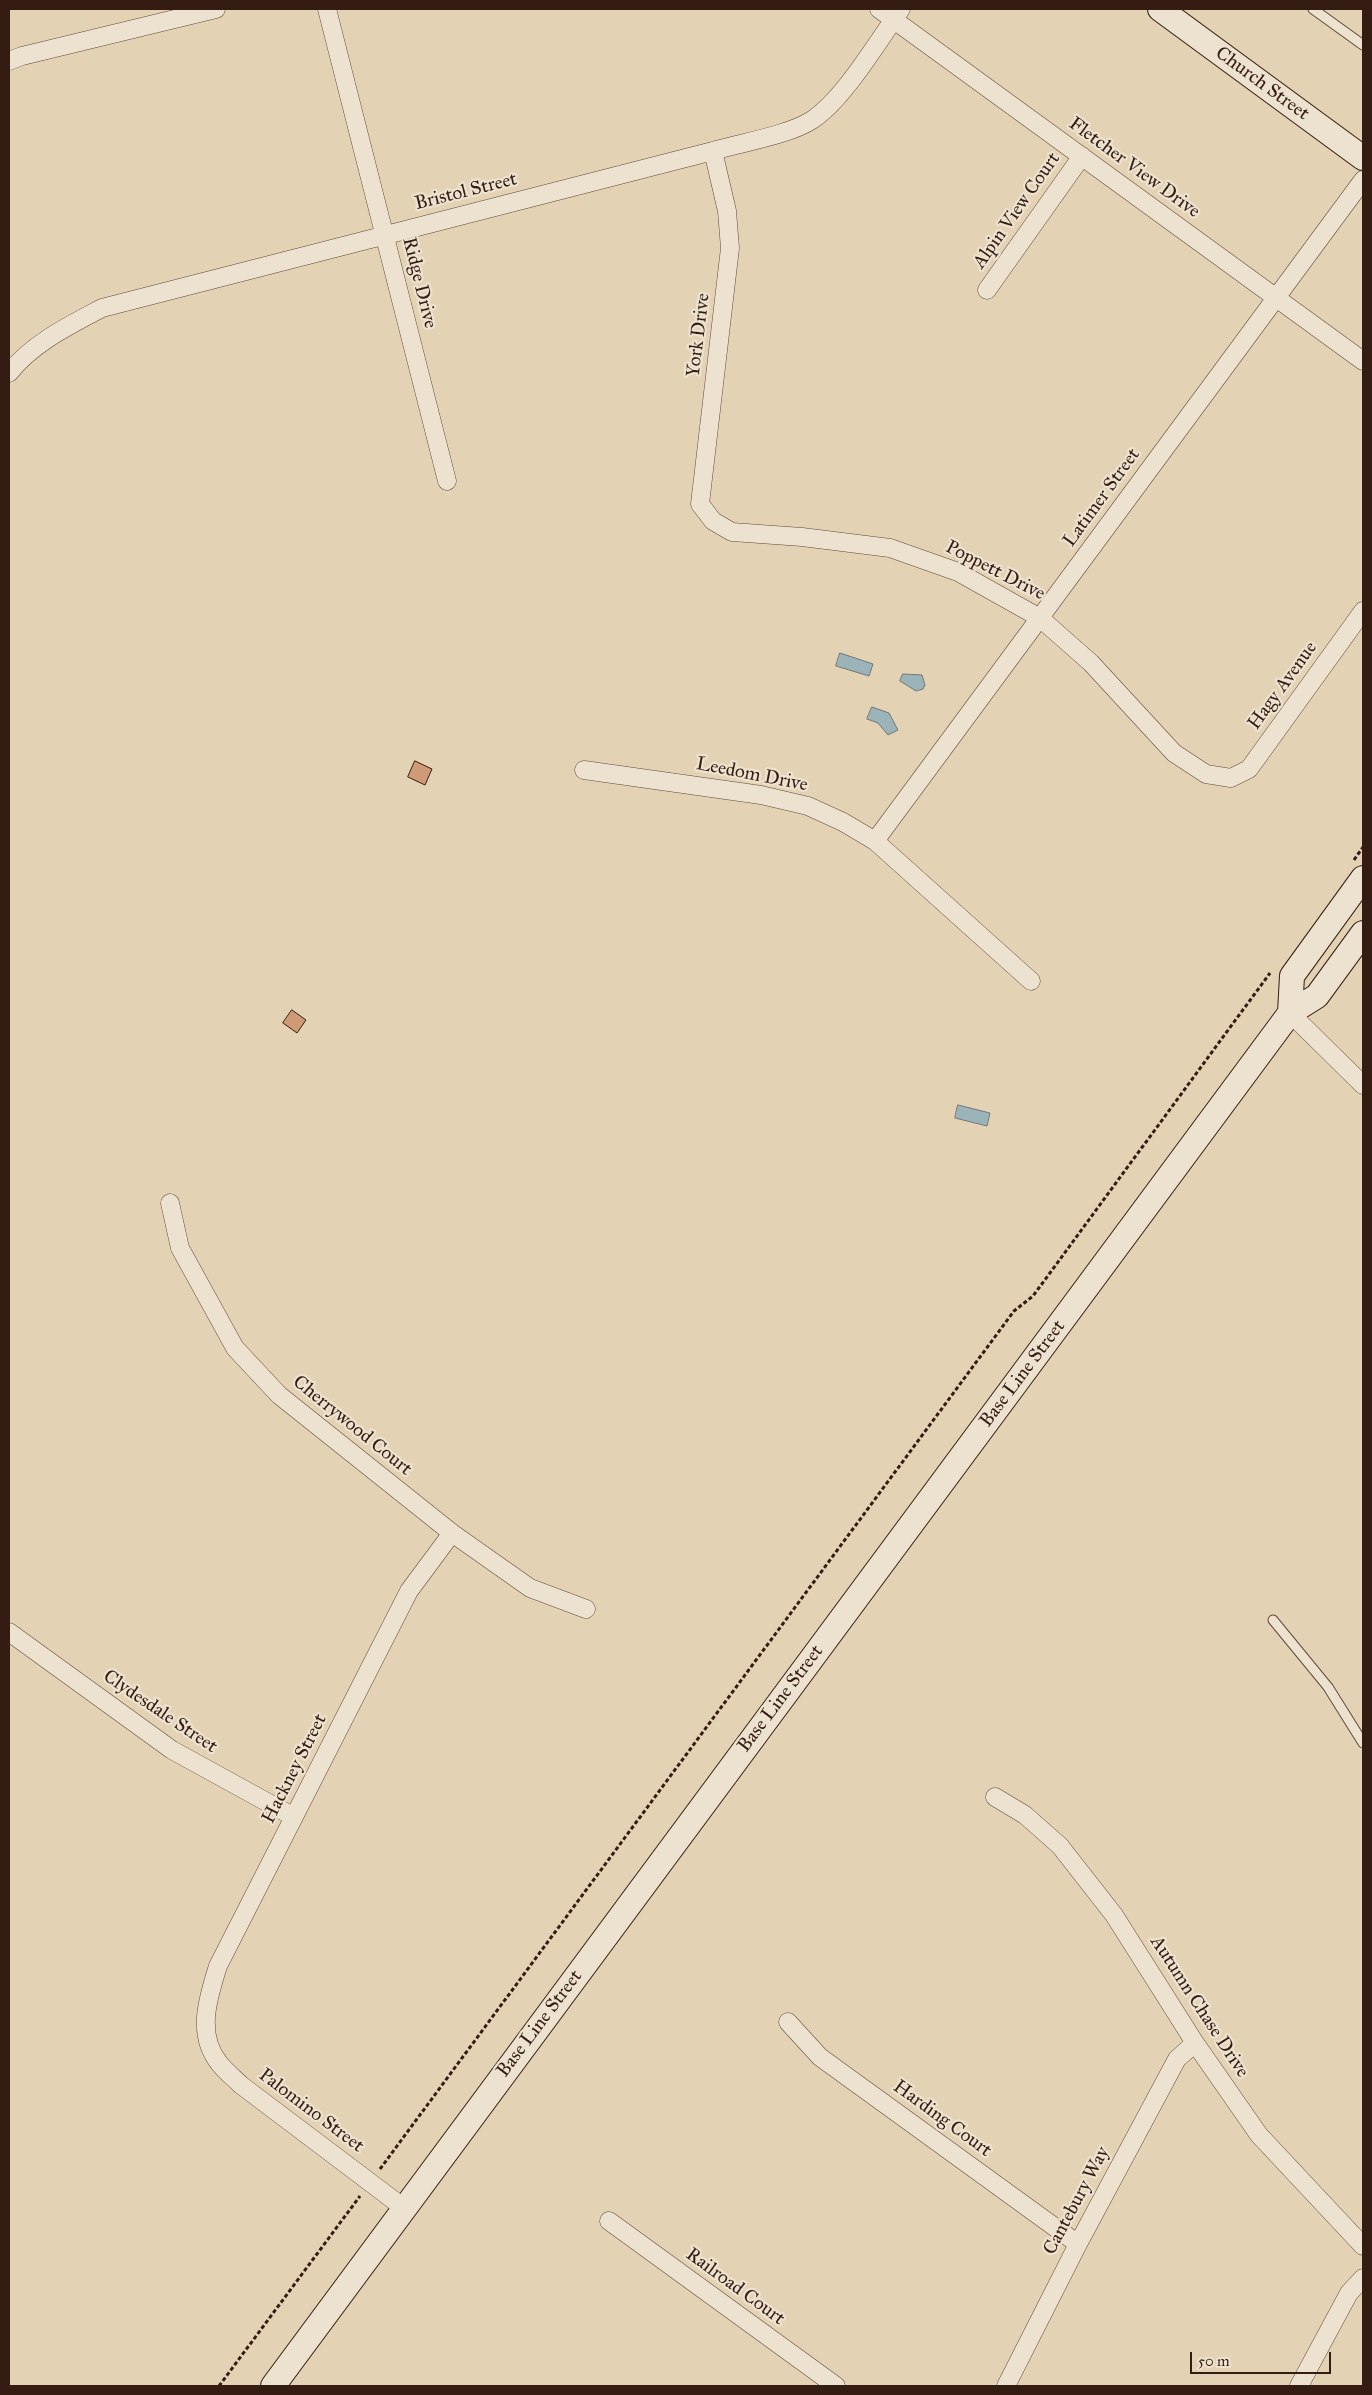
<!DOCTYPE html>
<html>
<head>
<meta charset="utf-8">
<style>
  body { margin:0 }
  #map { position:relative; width:1372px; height:2395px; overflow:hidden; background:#e4d2b5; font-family:"IM FELL Great Primer",serif }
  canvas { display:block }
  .frame { position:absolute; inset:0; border:10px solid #351c12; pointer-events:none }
  .scale { position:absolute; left:1190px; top:2352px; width:141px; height:22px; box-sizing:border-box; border:2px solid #351c12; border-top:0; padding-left:6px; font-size:15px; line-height:18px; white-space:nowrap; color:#351c12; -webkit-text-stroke:4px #ede2cf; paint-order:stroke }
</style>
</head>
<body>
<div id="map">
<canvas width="1372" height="2395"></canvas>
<div class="frame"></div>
<div class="scale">50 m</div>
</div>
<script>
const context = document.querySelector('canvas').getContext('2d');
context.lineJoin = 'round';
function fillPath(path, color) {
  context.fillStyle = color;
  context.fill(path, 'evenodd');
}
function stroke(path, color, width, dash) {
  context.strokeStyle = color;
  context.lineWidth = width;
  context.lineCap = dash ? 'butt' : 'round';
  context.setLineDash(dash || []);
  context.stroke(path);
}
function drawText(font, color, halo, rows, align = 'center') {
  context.font = font + ' "IM FELL Great Primer",serif';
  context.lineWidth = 4.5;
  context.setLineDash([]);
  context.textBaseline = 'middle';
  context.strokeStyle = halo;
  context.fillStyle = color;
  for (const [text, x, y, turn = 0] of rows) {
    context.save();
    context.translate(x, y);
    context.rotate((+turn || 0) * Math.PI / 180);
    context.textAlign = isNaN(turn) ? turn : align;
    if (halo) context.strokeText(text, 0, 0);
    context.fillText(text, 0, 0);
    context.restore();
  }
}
const water = new Path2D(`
  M840 653 873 664 869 676 836 666Z
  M903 674 922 675 925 685 923 689 916 691 900 681Z
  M872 707 889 713 898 730 888 735 878 723 867 719Z
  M958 1105 990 1113 987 1126 955 1118Z`);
const building = new Path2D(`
  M415 761 432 769 425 785 408 777Z
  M292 1010 306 1020 297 1033 283 1023Z`);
const path = new Path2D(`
  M1354 860 1363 847
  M380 2169 1014 1311 1033 1296 1270 973
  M219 2386 360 2196`);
const service = new Path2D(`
  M1313 9 1363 45
  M1273 1620 1328 1687 1363 1743`);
const minor = new Path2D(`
  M327 9 447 481
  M879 9 1363 361
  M9 61 22 56 216 9
  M713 151 727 211 730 248 700 504 713 521 732 532 802 537 890 548 958 572 1040 618 1091 663 1174 753 1206 774 1231 778 1249 769 1363 611
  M987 290 1082 156
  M9 373C33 343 68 326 102 308L713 151C740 143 789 135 812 120 844 99 878 41 901 9
  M584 770 761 795 808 806 843 822 875 841 1031 981
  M875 841 1363 180
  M1290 1013 1363 1085
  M170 1203 180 1248 235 1348 279 1395 452 1533 530 1588 586 1609
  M9 1632 172 1750 294 1817
  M995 1797 1025 1815 1060 1846 1114 1915 1195 2043 1259 2135 1363 2246
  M788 2022 820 2057 1078 2244
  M404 2208 241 2085C234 2078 225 2071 219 2063 196 2034 208 1998 218 1966L409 1591 452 1533
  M609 2221 836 2386
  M1006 2386 1078 2244 1177 2059 1195 2043
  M1299 2386 1349 2293 1363 2278`);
const secondary = new Path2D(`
  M1160 9 1363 158
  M1290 1013 1292 976 1363 878
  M273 2386 1290 1013 1317 996 1363 933`);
const streetNames = [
  ["Church Street",1262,84,36],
  ["Fletcher View Drive",1134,168,36],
  ["Bristol Street",466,192,-14],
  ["Alpin View Court",1017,211,-55],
  ["Ridge Drive",419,283,76],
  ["York Drive",699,335,-83],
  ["Latimer Street",1102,498,-54],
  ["Poppett Drive",995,571,27],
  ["Hagy Avenue",1283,686,-54],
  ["Leedom Drive",752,775,11],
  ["Base Line Street",1023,1374,-53],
  ["Cherrywood Court",352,1426,39],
  ["Base Line Street",781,1699,-53],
  ["Clydesdale Street",160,1712,34],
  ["Hackney Street",295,1769,-63],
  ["Autumn Chase Drive",1199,2007,57],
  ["Base Line Street",540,2024,-53],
  ["Palomino Street",311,2111,37],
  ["Harding Court",942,2119,36],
  ["Cantebury Way",1077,2201,-62],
  ["Railroad Court",735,2287,36]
];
fillPath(water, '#9bb4b9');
stroke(water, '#727776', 1);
fillPath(building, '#cf9a76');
stroke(building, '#351c12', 1);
stroke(service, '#614a3b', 11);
stroke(minor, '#614a3b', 19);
stroke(secondary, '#351c12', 26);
stroke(path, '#351c12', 3, [4, 2.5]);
stroke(service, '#ede2cf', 9);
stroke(minor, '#ede2cf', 18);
stroke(secondary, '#ede2cf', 24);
drawText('19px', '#351c12', '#ede2cf', streetNames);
</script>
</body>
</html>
